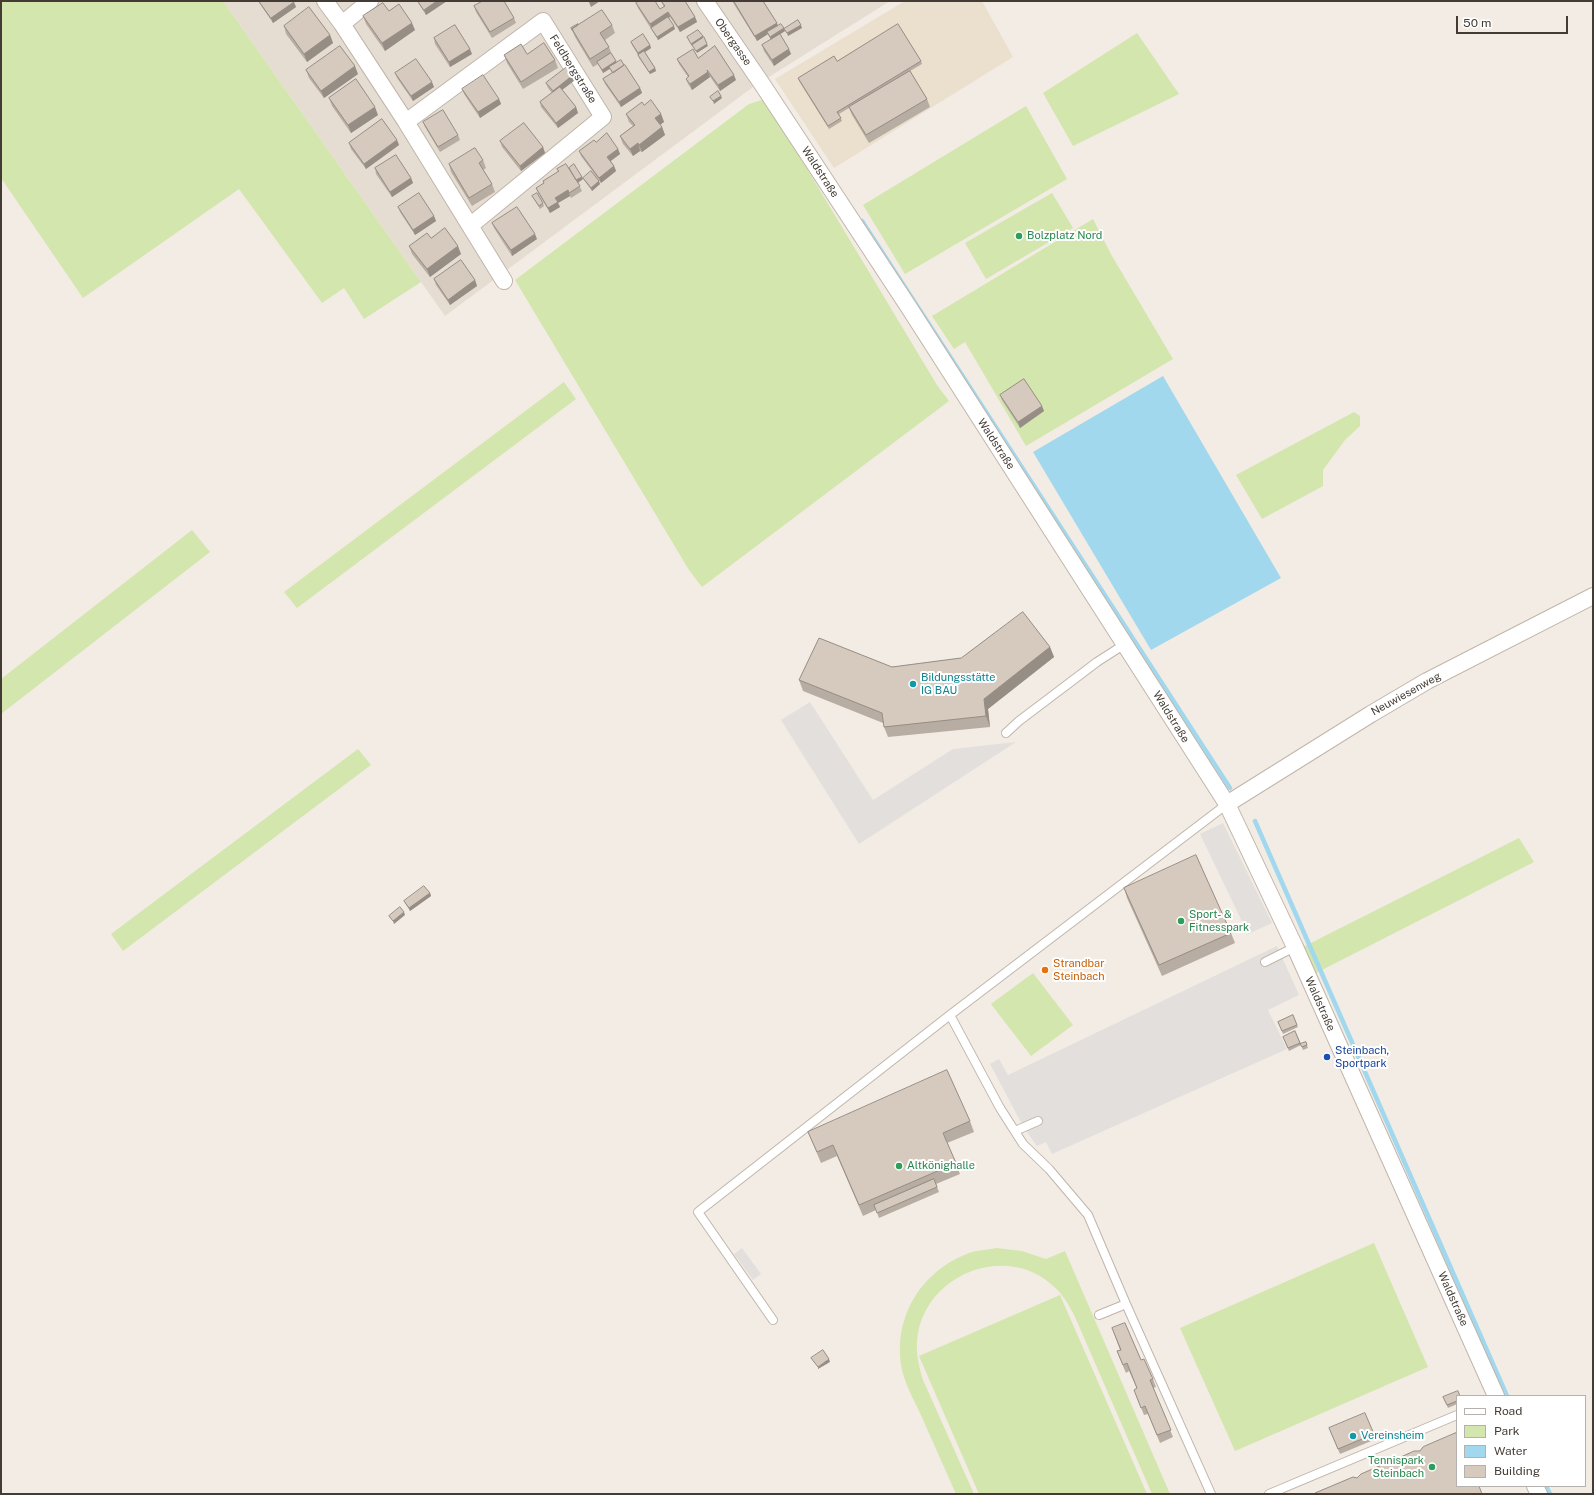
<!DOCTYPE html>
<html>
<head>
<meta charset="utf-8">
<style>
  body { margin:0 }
  #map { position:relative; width:1594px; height:1495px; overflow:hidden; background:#f2ece4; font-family:"Public Sans",sans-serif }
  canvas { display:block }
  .frame { position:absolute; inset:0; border:2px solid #443c34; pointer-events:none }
  .legend { position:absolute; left:1456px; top:1395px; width:130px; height:92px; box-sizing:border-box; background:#fff; border:1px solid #b4b1ae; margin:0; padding:5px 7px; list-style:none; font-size:12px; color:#443c34 }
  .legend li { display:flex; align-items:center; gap:8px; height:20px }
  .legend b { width:20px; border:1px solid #b4b1ae }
  .scale { position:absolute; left:1456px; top:16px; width:112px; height:18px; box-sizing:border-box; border:2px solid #443c34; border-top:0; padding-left:5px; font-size:12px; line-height:14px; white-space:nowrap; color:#443c34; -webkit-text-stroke:3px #fff; paint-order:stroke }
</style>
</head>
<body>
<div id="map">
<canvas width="1594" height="1495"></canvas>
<div class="frame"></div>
<ul class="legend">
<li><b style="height:5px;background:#fff"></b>Road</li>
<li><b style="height:11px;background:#d3e6ad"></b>Park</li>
<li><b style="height:11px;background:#a1d8ee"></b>Water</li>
<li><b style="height:11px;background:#d6c9bd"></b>Building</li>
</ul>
<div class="scale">50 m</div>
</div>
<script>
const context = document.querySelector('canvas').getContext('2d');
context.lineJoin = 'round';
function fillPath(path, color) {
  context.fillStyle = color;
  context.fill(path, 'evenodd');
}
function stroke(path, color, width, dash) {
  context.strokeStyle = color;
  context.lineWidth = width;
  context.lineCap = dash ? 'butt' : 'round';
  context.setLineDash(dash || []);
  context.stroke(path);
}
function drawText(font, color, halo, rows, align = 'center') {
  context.font = font + ' "Public Sans",sans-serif';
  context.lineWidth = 4;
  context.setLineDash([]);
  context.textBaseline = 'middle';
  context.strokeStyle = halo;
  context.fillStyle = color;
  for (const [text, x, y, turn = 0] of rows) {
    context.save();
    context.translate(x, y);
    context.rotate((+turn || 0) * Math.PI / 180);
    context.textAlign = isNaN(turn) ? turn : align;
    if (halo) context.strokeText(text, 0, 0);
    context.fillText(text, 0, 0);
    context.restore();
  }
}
const residential = new Path2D(`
  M223 1H890L753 87 445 316Z`);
const education = new Path2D(`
  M905 1H982L1013 57 834 168 775 79Z`);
const green = new Path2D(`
  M1 1H223L421 282 364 319 344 288 322 303 239 189 83 298 1 178Z
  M1137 33 1179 94 1073 146 1043 93Z
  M765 99 937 385 949 401 702 587 689 570 515 280 749 104Z
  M1026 106 1067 179 905 274 863 205Z
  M1052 193 1073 228 986 279 965 243Z
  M1093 219 1112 256 1173 359 1026 446 965 342 954 349 932 316Z
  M564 382 576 399 297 608 284 592Z
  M1354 412 1360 416V426L1345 440 1323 470V486L1262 519 1236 475Z
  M192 530 210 552 1 714V679Z
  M358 749 371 765 123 951 111 934Z
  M1519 838 1534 862 1314 974 1301 948Z
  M1033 973 1073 1025 1031 1056 991 1004Z
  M1374 1243 1428 1367 1235 1451 1180 1328Z
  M996 1248 1022 1251 1046 1259 1065 1251 1170 1494H1152L1075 1317C1069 1305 1063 1294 1052 1285 1004 1242 922 1276 917 1341 916 1354 919 1367 923 1380L974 1494H956C944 1467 932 1440 920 1413 915 1402 908 1390 904 1377 889 1324 918 1272 969 1253 977 1250 987 1250 996 1248Z
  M1060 1295 1147 1494H979L919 1356Z`);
const parking = new Path2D(`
  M810 702 873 800 953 749 1016 742 859 844 781 720Z
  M1223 823 1272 923 1248 934 1200 834Z
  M1277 946 1299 995 1268 1010 1287 1049 1052 1154 1046 1142 1037 1146 1024 1128 990 1064 999 1059 1008 1075Z
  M742 1248 761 1274 753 1280 734 1254Z`);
const water = new Path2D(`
  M1163 376 1281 578 1151 650 1033 452Z`);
const stream = new Path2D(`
  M862 221 1230 788
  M1255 821 1507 1396
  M1546 1486 1550 1494`);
const service = new Path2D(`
  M1006 733 1019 721 1097 662 1125 644
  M1265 962 1295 947
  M950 1015 1000 1108 1023 1144 1049 1169 1088 1215 1126 1304 1211 1494
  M1015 1131 1038 1121
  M1099 1315 1126 1304
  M773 1320 698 1212 950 1015 1227 804
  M1269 1494 1457 1415`);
const minor = new Path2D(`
  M325 1 342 24 406 122 504 281
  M705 1 762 84 908 306 1227 804 1295 947 1496 1396
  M342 24 370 1
  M406 122 543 21 603 117 471 225
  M1227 804 1371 714 1427 681 1593 596
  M1535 1486 1539 1494`);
const wall = new Path2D(`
  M258 1H293L296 7 273 23Z
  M417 1H447L426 15Z
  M661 1H685L695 17 697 22 680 32 670 17 669 18 675 29 658 40 638 8 636 3 660 9 664 7Z
  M732 1H763L777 23 778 26 785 31 780 34 791 54 774 66 764 51 762 45 771 40 768 34 757 41Z
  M474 6 514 18 516 23 492 38 476 12Z
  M389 11 415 30 385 51 366 24 363 16Z
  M578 25H612L615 33 605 40 609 47 612 55 617 63 640 88 642 93 621 107 605 84 603 79 612 73 610 69 603 73 598 64 593 67 575 37 571 28Z
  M284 26 330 35 333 43 307 62 286 34Z
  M434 38 472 54 450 67 435 44Z
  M631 42 650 45 651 48 645 52 655 68 656 71 650 74 639 58 638 55 632 45Z
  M527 54 555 60 558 68 523 89 507 63 504 55Z
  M698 58 736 80 720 91 709 75 710 77 692 90 688 84 686 79 688 77 679 64 677 59Z
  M837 61H921L922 64 910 71 927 99 930 107 869 143 852 115 849 108 839 114 842 121 829 129 799 81 798 78Z
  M306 70 358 74 324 98 309 78Z
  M395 73 434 87 413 101 397 78Z
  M575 80 562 90 576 107 578 113 558 128 541 107 540 102 552 93 548 88 546 83Z
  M462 89 499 99 501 104 480 118 464 94Z
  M329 98 378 115 351 133 332 106Z
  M644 105 661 114 664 122 660 125 662 127 665 135 642 152 640 151 633 156 623 144 620 136 633 126 629 122 626 114Z
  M423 122 458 135 460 140 440 152 425 127Z
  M397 140 399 145 366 169 351 149 349 143Z
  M500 141 543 147 545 153 521 171 502 147Z
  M596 142 618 149 620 154 611 161 614 166 616 171 601 183 581 156 579 151Z
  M483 160 486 168 483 170 492 184 495 192 472 206 451 172 449 164Z
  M375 168 411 178 413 183 392 197 376 174Z
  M557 169H569L582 177 583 179 578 183 582 191 571 198 570 196 558 203 560 207 550 213 538 193 536 188 544 184 543 181 558 172Z
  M583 178 600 184 592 191 584 180Z
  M532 196 543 203 544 206 540 209Z
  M398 207 434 216 436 221 415 235 400 212Z
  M492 223 537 239 512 256 494 228Z
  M431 238 461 254 430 277 412 254 409 246Z
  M434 279 475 280 477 286 450 305 436 285Z
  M1000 395 1044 411 1020 428 1002 400Z
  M1050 647 1054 657 988 709 990 727 888 737 884 727 883 723 803 691 799 680 892 667Z
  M1124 888 1231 933 1235 943 1162 976 1127 898Z
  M430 893 431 896 410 911 405 903 404 901Z
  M1293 1015 1298 1027 1283 1034 1278 1022Z
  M1295 1031 1301 1044 1306 1042 1308 1048 1303 1050 1301 1045 1289 1051 1283 1037Z
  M970 1121 974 1132 947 1143 960 1174 936 1184 939 1192 879 1218 876 1210 863 1216 837 1156 821 1163 808 1132Z
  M1112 1328 1141 1360 1153 1379 1156 1387 1153 1388 1173 1437 1160 1443 1148 1414 1144 1415 1134 1390 1137 1389 1129 1371 1126 1373 1120 1359 1117 1351 1120 1350Z
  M1457 1396V1404L1448 1408 1443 1397Z
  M1329 1428 1374 1434 1376 1439 1340 1454Z`);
const shadedWall = new Path2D(`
  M437 1H447L426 15 424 10Z
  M590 1H600L591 7 589 2Z
  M294 2 296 7 273 23 271 18Z
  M668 12 670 17 652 29 650 24Z
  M695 17 697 22 680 32 678 27Z
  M412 23 415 30 385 51 382 43Z
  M777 23 778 28 767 32 768 34 757 41 755 36Z
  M801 25 802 28 788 36 787 33Z
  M674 26 675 29 658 40 657 37Z
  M784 28 785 31 771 40 770 37Z
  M330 35 333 43 307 62 304 54Z
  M703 36V39L692 46 691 44Z
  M707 44 708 46 697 53 696 51Z
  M650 45 651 48 639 56 638 53Z
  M470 49 472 54 450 67 449 62Z
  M789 49 791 54 774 66 772 60Z
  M616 61 617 64 603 73 602 70Z
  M355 66 358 74 324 98 321 91Z
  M655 68 656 71 650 74 649 72Z
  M707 70 710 77 692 90 690 84Z
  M573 75 575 80 554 96 553 91Z
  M734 75 736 80 720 91 718 85Z
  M432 82 434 87 413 101 411 96Z
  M640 88 642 93 621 107 619 102Z
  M721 96 722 98 714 104 713 101Z
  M499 99 501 104 480 118 478 112Z
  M375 107 378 115 351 133 348 125Z
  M576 107 578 113 558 128 556 123Z
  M661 114 664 122 658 126 655 118Z
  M662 127 665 135 642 152 639 145Z
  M397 140 399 145 366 169 364 164Z
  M638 143 640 151 633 156 630 149Z
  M543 147 545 153 521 171 520 166Z
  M618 149 620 154 609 162 607 157Z
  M614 166 616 171 601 183 599 178Z
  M582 177 583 179 577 183 576 180Z
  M411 178 413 183 392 197 390 192Z
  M599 181 600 184 592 191 591 188Z
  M568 190 570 196 558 203 560 207 550 213 548 208 555 198Z
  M434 216 436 221 415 235 413 230Z
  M535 234 537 239 512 256 511 250Z
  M458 246 461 254 430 277 427 269Z
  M475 280 477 286 450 305 448 300Z
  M1042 406 1044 411 1020 428 1018 422Z
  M1050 647 1054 657 988 709 990 727 986 716 984 699Z
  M430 893 431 896 410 911 409 908Z
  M404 912 405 915 394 924 393 921Z
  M829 1359 830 1362 818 1369V1367Z`);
const building = new Path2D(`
  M259 1H293L294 2 271 18Z
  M418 1H437L424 10Z
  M483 1H504L514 18 490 32 474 6Z
  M639 1H655L660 9 665 6 661 1H685L695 17 678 27 668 12 650 24 636 3Z
  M734 1H763L777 23 755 36Z
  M383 3 389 11 399 4 412 23 382 43 363 16Z
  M309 7 330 35 304 54 284 26Z
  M602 10 612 25 600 33 609 47 590 59 572 29Z
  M668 17 674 26 657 37 651 28Z
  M798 20 801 25 787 33 784 29Z
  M578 24V25L572 29 573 31 571 28Z
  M781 24 784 28 770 37 767 32Z
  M898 24 921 61 837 112 841 118 828 126 798 78 834 56 837 61Z
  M455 25 470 49 449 62 434 38Z
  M698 30 703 36 691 44 687 37Z
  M643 34 650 45 638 53 631 42Z
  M780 34 789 49 772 60 762 45Z
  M704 37 707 44 696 51 692 45Z
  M544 43 555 60 521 82 504 55 521 44 527 54Z
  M340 46 355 66 321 91 306 70Z
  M715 46 734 75 718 85 707 70 708 72 690 84 686 79 689 76 677 59 693 49 698 58Z
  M644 51 655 68 649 72 638 55Z
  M611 53 616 61 602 70 597 62Z
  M416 59 432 82 411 96 395 73Z
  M621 60 624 65 613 73 609 67Z
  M625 65 640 88 619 102 603 79Z
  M567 67 573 75 553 91 546 83Z
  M910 71 927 99 866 135 849 107Z
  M483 75 499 99 478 112 462 89Z
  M356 79 375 107 348 125 329 98Z
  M560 87 576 107 556 123 540 102Z
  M718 91 721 96 713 101 710 97Z
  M651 100 661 114 655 118 662 127 639 145 638 143 630 149 620 136 635 125 626 114 642 102 644 105Z
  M443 110 458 135 438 147 423 122Z
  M382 119 397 140 364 164 349 143Z
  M524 123 543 147 520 166 500 141Z
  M607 133 618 149 607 157 614 166 599 178 579 151 594 140 596 142Z
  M475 148 483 160 479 163 492 184 469 198 449 164Z
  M396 155 411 178 390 192 375 168Z
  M566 164 580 186 569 193 568 190 555 198 558 202 548 208 536 188 544 183 543 181 559 171 557 169Z
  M574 164 582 177 576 180 569 168Z
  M591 171 599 181 591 188 583 178Z
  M419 193 434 216 413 230 398 207Z
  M537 193 543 203 539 206 532 196Z
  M517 207 535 234 511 250 492 223Z
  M445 228 458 246 427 269 409 246 427 233 431 238Z
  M461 260 475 280 448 300 434 279Z
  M1024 379 1042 406 1018 422 1000 395Z
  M1023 612 1050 647 984 699 986 716 884 727 882 713 799 680 819 638 892 667 961 658Z
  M1196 855 1231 933 1159 965 1124 888Z
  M424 886 430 893 409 908 404 901Z
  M400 907 404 912 393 921 389 916Z
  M1293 1015 1297 1025 1282 1031 1278 1022Z
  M1295 1031 1300 1043 1288 1048 1283 1037Z
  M1306 1042 1307 1045 1302 1047 1300 1044Z
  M947 1070 970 1121 943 1133 956 1163 859 1205 833 1145 817 1152 808 1132Z
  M934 1179 937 1187 877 1213 874 1205Z
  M1125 1323 1141 1360 1144 1359 1153 1379 1150 1380 1171 1430 1157 1435 1145 1406 1141 1408 1134 1390 1137 1388 1127 1363 1123 1365 1117 1351 1121 1350 1112 1328Z
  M823 1350 829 1359 818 1367 811 1358Z
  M1458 1391 1460 1396H1457V1401L1447 1405 1443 1397Z
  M1365 1413 1374 1434 1338 1449 1329 1428Z
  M1456 1433 1457 1436V1486H1479L1482 1494H1316L1315 1493 1353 1477 1357 1478 1361 1474 1384 1464 1388 1465 1392 1461 1414 1451H1420L1423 1447Z`);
const markers = [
  [1019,236,4,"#2e9e5b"],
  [913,684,4,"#0f9aa8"],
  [1181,921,4,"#2e9e5b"],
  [1045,970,4,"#e8710a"],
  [1327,1057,4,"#1a4fb4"],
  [899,1166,4,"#2e9e5b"],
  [1353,1436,4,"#0f9aa8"],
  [1432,1467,4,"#2e9e5b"]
];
const streetNames = [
  ["Obergasse",733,42,55],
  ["Feldbergstraße",573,69,58],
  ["Waldstraße",820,172,57],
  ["Waldstraße",996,444,57],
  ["Neuwiesenweg",1406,694,-29],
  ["Waldstraße",1171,717,58],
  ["Waldstraße",1320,1004,66],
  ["Waldstraße",1453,1299,66]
];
const leisureNames = [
  ["Bolzplatz Nord",1027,236],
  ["Sport- &",1189,915],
  ["Fitnesspark",1189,928],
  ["Altkönighalle",907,1166],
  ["Tennispark",1424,1461,"right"],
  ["Steinbach",1424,1474,"right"]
];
const cultureNames = [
  ["Bildungsstätte",921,678],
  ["IG BAU",921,691],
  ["Vereinsheim",1361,1436]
];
const foodNames = [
  ["Strandbar",1053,964],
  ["Steinbach",1053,977]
];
const transitNames = [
  ["Steinbach,",1335,1051],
  ["Sportpark",1335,1064]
];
fillPath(residential, '#e6ddd2');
fillPath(education, '#ebdfce');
fillPath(green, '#d3e6ad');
fillPath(parking, '#e2dfdd');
fillPath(water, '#a1d8ee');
stroke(stream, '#a1d8ee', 4.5);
stroke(service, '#c0b5aa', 10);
stroke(minor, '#c0b5aa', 18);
stroke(service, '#fff', 8);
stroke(minor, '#fff', 16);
fillPath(wall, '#b8ada3');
fillPath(shadedWall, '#968d84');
fillPath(building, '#d6c9bd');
stroke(building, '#968d84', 1);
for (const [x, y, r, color] of markers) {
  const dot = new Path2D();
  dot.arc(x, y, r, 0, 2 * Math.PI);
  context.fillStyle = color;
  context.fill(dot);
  stroke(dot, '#fff', 1.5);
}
drawText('11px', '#443c34', '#fff', streetNames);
drawText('11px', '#27864d', '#fff', leisureNames, 'left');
drawText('11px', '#0d838f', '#fff', cultureNames, 'left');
drawText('11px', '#c56008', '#fff', foodNames, 'left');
drawText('11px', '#164399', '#fff', transitNames, 'left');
</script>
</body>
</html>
